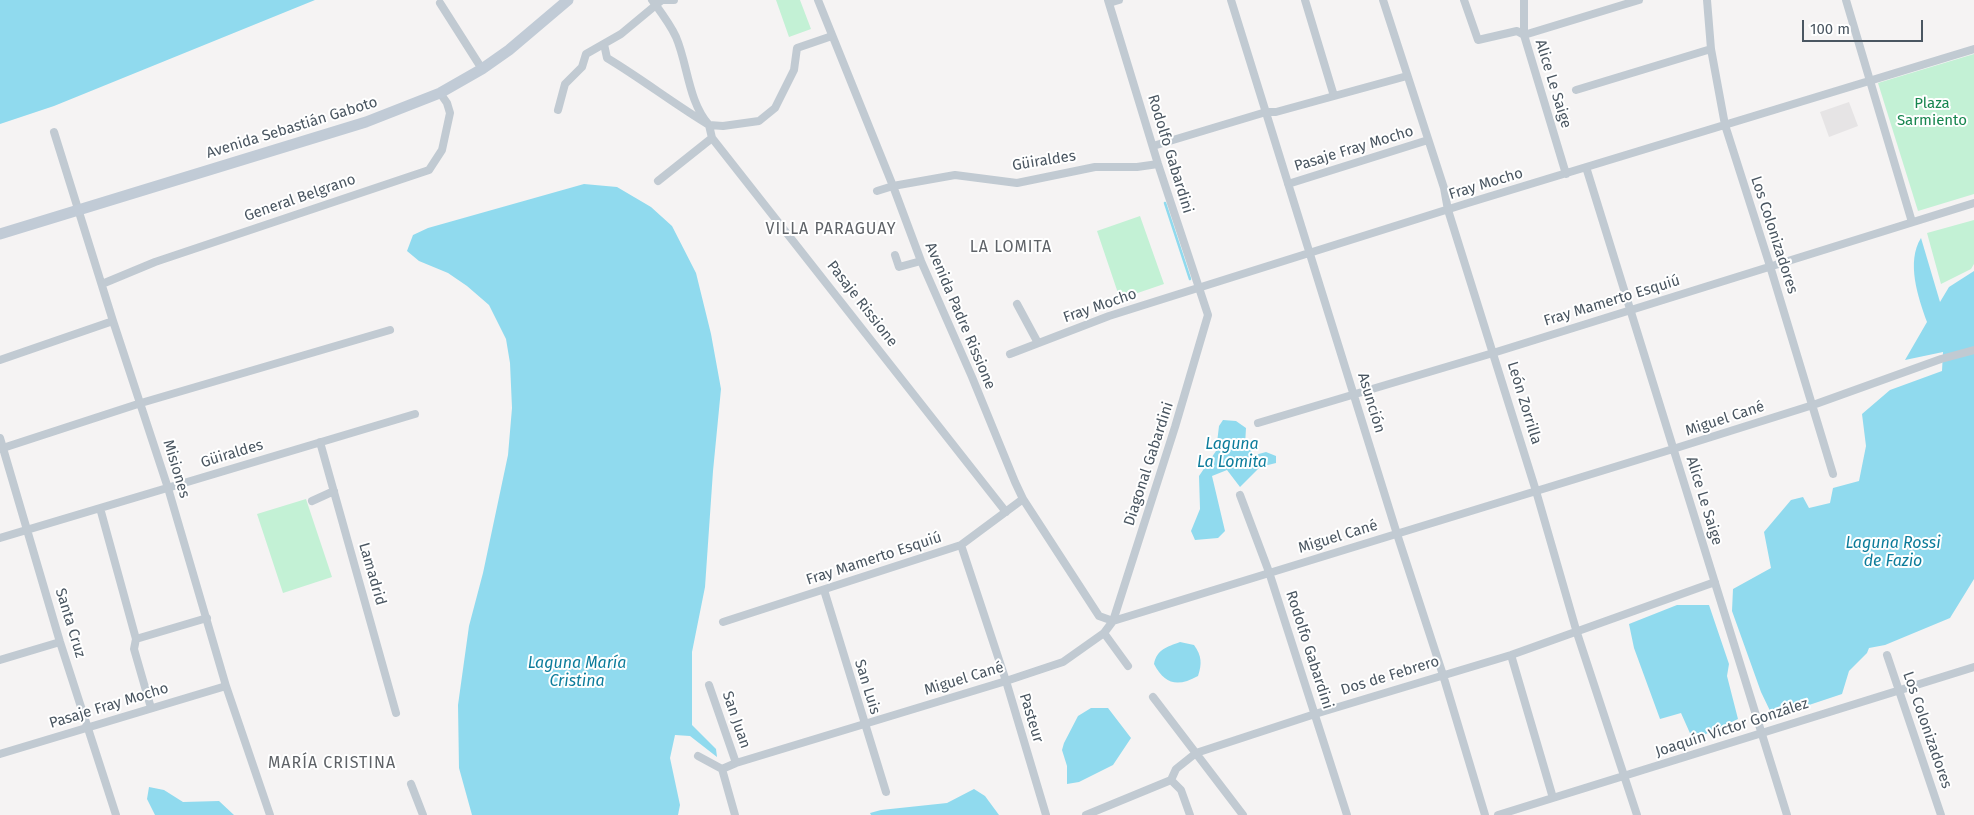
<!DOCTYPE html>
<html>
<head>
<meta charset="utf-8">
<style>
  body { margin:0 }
  #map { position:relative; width:1974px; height:815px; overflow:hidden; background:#f5f3f3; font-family:"Fira Sans",sans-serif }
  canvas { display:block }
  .scale { position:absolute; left:1802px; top:20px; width:121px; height:22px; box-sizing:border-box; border:2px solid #4a5661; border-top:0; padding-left:6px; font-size:15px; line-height:18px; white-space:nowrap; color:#4a5661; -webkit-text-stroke:4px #fff; paint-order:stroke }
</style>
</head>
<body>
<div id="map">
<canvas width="1974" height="815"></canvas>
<div class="scale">100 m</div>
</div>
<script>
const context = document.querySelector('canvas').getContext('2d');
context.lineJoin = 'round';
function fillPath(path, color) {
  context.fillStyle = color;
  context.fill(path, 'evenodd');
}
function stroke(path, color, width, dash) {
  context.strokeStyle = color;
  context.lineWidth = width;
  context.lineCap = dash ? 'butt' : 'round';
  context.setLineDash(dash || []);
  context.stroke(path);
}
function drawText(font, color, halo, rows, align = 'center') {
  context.font = font + ' "Fira Sans",sans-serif';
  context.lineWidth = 4;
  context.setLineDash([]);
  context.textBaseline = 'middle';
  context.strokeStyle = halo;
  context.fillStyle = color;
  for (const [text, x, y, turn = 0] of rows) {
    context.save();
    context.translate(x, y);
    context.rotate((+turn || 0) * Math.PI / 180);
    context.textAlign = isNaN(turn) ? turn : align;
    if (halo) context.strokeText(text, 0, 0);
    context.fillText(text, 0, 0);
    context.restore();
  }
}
const education = new Path2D(`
  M1849 102 1858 126 1829 137 1820 112Z`);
const green = new Path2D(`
  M776 0H800L811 29 789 37Z
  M1974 54V194L1918 211 1878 83Z
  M1140 216 1164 284 1120 299 1097 231Z
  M1974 220V264L1971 269 1941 284 1927 233Z
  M306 499 332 577 283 593 257 514Z`);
const water = new Path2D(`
  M0 0H315L54 106 0 124Z
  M584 184 617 187 651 207 672 226 696 273 711 334 721 389 713 471 705 587 692 652V725L716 749 717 757 690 736 675 735 670 758 680 805 678 815H472L459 768 458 705 469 626 483 573 508 455 512 408 510 363 506 339 489 305 467 286 448 273 419 261 407 251 413 235 428 228Z
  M1921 238 1940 302 1949 287 1974 271V579L1950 618 1885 645 1869 648 1867 653 1849 671 1842 694 1773 717 1761 692 1732 611 1733 589 1771 568 1764 532 1791 500 1803 497 1809 508 1830 503 1833 488 1859 481 1866 446 1862 414 1890 390 1942 371 1943 352 1905 360 1927 322C1918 297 1906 262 1921 238Z
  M1223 420 1236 421 1246 428 1245 445 1255 455 1266 452 1276 456V463L1260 467 1240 487 1227 470 1212 476 1225 531 1218 538 1195 540 1191 531 1200 509 1199 476 1216 451 1219 426Z
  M1677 605H1709L1729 664 1727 676 1738 719 1693 740 1681 713 1660 719 1634 648 1629 624Z
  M1180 642 1194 645C1202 656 1202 664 1198 676 1178 687 1165 685 1154 664 1157 649 1167 647 1180 642Z
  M1091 708H1108L1131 738 1113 765 1079 782 1067 784V766L1062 750 1064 743 1078 716Z
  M149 787 164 790 183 802 219 801 234 815H155L147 799Z
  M974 789 985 796 999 815H871L870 813 881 810 947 803Z`);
const stream = new Path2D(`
  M1165 203 1190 279`);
const street = new Path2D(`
  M652 0C660 11 670 24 676 37 688 65 688 101 709 125L723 126 759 121 775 108 794 70 797 48 832 36
  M662 0H674
  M818 0 893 186 921 261 972 377 1015 482 1023 499 1099 616 1113 621 1175 427 1208 315 1158 164 1108 0
  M1231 0 1397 534 1443 675 1485 815
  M1305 0 1334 96
  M1383 0 1444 188 1448 210 1536 491 1577 633 1637 815
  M1464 0 1478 40 1517 31 1524 35 1639 0
  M1524 0V35L1566 174
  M1707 0 1711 49 1725 125 1770 266 1833 474
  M1846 0 1912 222
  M440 3 482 69
  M1109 3 1119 0
  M604 44 607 58C642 79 674 104 709 125L712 138 1006 512
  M1576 90 1711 49
  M558 110 565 84 582 67 586 54 621 34 662 0
  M54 132 113 321 168 488 226 686 270 815
  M1153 146 1266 112H1276L1407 76
  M1586 167 1787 815
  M658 181 712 138
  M1288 184 1428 140
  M877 191 893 186 955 175 1017 183 1095 167H1137L1158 164
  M895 255 899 267 921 261
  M102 284 155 262 429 170 442 150 450 113 447 103 440 93
  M1017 304 1038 343
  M1010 354 1109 316 1468 203 1974 49
  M0 360 113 321
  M1258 423 1493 353 1974 203
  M0 438 60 642 116 815
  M320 442 396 713
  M0 449 141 403 390 330
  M1240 495 1269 572 1347 815
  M312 501 334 491
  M100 508 136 639 134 649 151 708
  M0 538 415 414
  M961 545 1006 681 1046 815
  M824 590 886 792
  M723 622 961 545 1023 499
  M1104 633 1128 666
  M136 639 207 618
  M1511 655 1553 798
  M1887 655 1941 815
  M0 660 60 642
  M709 685 736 763
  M1153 697 1243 815
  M0 754 226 686
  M698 756 722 769 735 815
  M722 769 736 763 1006 681 1063 662 1104 633 1113 621 1673 449 1813 405 1941 359 1974 350
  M1171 780 1181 790 1190 815
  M411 784 423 815
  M1086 815 1171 780 1176 769 1196 753 1315 714 1511 655 1715 582
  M1498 815 1974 667`);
const secondary = new Path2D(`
  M0 234 366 122 440 93 482 69 509 50 568 0`);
const streetNames = [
  ["Alice Le Saige",1553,84,73],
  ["Avenida Sebastián Gaboto",292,128,-17],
  ["Pasaje Fray Mocho",1354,149,-17],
  ["Rodolfo Gabardini",1170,154,73],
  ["Güiraldes",1044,161,-9],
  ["Fray Mocho",1486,184,-17],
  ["General Belgrano",300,198,-19],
  ["Los Colonizadores",1774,235,72],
  ["Fray Mamerto Esquiú",1612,301,-17],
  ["Pasaje Rissione",862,304,52],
  ["Fray Mocho",1100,306,-19],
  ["Avenida Padre Rissione",960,316,67],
  ["Asunción",1371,403,73],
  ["León Zorrilla",1524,403,73],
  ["Miguel Cané",1725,419,-18],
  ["Güiraldes",232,454,-17],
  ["Diagonal Gabardini",1149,464,-72],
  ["Misiones",176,469,73],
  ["Alice Le Saige",1704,501,73],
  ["Miguel Cané",1338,537,-17],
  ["Fray Mamerto Esquiú",874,559,-18],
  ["Lamadrid",372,574,74],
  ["Santa Cruz",70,623,73],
  ["Rodolfo Gabardini",1309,650,72],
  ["Dos de Febrero",1390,676,-17],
  ["Miguel Cané",964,679,-17],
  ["San Luis",867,687,73],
  ["Pasaje Fray Mocho",109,706,-17],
  ["Pasteur",1031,718,73],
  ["San Juan",736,720,71],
  ["Joaquín Víctor González",1732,728,-18],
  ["Los Colonizadores",1927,730,71]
];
const parkNames = [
  ["Plaza",1932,104],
  ["Sarmiento",1932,121]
];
const neighbourhoodNames = [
  ["VILLA PARAGUAY",831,230],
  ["LA LOMITA",1011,248],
  ["MARÍA CRISTINA",332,764]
];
const waterNames = [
  ["Laguna",1232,445],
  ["La Lomita",1232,463],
  ["Laguna Rossi",1893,544],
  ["de Fazio",1893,562],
  ["Laguna María",577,664],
  ["Cristina",577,682]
];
fillPath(education, '#e6e4e5');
fillPath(green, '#c3f1d5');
fillPath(water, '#90daee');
stroke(stream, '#90daee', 2.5);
stroke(street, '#c1cad2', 8);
stroke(secondary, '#c1cbd6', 11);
drawText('15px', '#4a5661', '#fff', streetNames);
drawText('15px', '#17864f', '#fff', parkNames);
context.letterSpacing = '1px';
drawText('16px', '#5f6368', '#fff', neighbourhoodNames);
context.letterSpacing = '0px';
drawText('italic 16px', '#0c7c9b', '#fff', waterNames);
</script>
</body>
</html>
